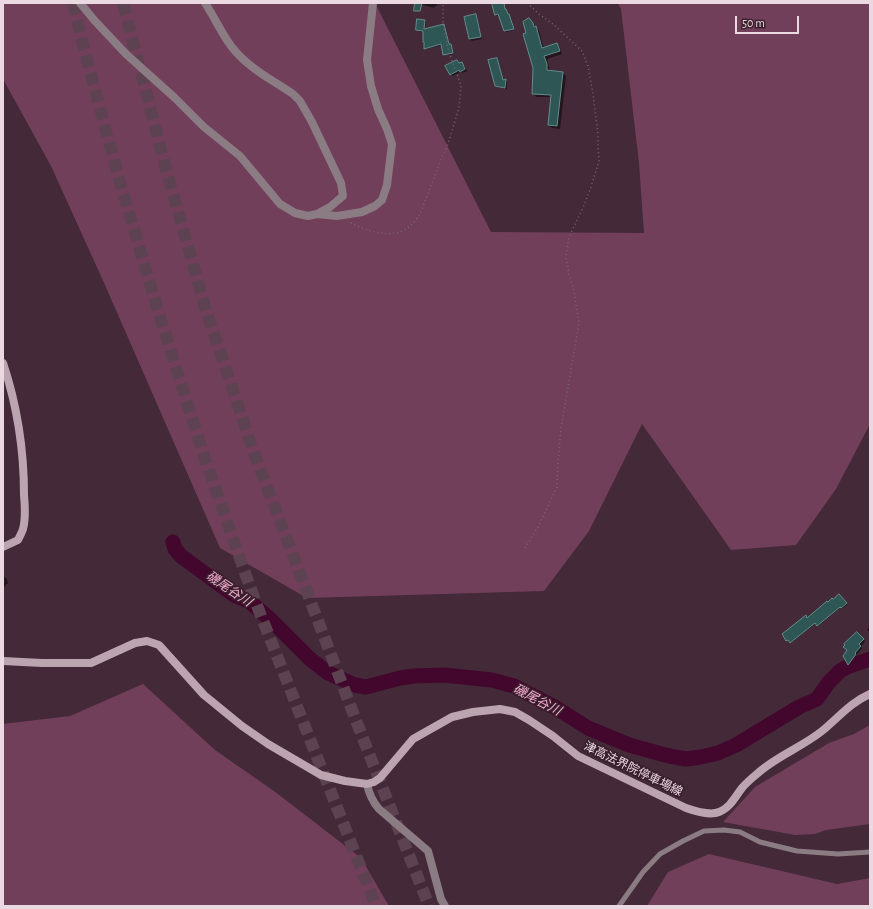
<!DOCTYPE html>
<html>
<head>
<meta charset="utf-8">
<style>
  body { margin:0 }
  #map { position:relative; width:873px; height:909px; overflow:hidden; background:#442938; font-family:"Alegreya Sans",sans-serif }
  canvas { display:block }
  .frame { position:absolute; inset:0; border:4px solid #ebd9e1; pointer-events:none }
  .scale { position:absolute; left:735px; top:16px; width:64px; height:18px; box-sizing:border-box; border:2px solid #ebd9e1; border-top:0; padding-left:5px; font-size:12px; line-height:14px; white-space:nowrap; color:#ebd9e1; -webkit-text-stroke:3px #3a1f2d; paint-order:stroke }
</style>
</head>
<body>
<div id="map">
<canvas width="873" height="909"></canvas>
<div class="frame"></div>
<div class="scale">50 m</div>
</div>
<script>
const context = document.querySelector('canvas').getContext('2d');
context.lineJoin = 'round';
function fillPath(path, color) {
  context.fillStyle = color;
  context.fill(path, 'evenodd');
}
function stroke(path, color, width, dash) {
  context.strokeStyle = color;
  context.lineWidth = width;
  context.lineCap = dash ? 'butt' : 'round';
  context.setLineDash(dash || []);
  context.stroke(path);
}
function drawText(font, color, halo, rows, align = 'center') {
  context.font = font + ' "Alegreya Sans","Noto Sans JP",sans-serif';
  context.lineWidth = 3.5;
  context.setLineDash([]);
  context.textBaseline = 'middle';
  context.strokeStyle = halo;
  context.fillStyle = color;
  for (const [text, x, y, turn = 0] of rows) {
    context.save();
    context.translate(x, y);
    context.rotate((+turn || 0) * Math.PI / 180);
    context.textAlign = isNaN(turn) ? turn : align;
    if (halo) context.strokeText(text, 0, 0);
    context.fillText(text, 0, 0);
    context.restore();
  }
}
const green = new Path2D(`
  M3 3H375L491 232 644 233 639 163 621 9 618 3H870V424L836 489 796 545 731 550 642 424 589 531 544 591 307 598 220 548 105 285 51 166 3 79Z
  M143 684 215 750 274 791 361 858 389 906H3V724L70 716Z
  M870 725V824L826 830 815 834 795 835 723 822 755 787 829 743 854 734Z
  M709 854 837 884 870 878V906H647L668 872Z`);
const shadow = new Path2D(`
  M418 3H437V6H435L434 8 420 4Z
  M491 3H504L506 9 510 17 514 30 506 32 505 31 500 15 497 16 496 14Z
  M475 15 477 17 482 39 472 41 469 39 465 18Z
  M425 21 426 22 425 30 444 25 445 26 450 45 452 46 453 54 445 55 444 54 443 45 426 49 425 48 424 32 418 31 417 30Z
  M532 22 539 31 544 49 557 44 560 48 562 54 547 59 550 71 562 73 566 76 560 129 552 128 549 125 551 97H536L533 93 534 68 528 34Z
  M497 59 498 60H497L503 85 505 84 504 81 505 80 507 82V89L498 87 495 85 489 61Z
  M459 63H462L464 65 467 71 463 73 461 72 452 76 450 74Z
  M3 576 7 579 8 584H6V586L3 587Z
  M839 596 847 605 843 608 841 607 818 626 816 623 791 643 789 640 788 641 787 640 807 619Z
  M870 626V632L867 630Z
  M857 633 865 641 861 647 862 648 856 656H857L850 666 848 664Z`);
const river = new Path2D(`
  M173 542 175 549 181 556 234 595 250 602 271 620 310 659 328 673 355 685 366 687 400 678 414 676 444 675 492 680 514 686 558 709 588 728 629 745 669 756 686 759 701 757 718 753 736 745 799 707 817 699 829 682 840 671 847 667 870 659`);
const building = new Path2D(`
  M415 3H422L420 11H414Z
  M492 3H504L505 9H506L508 14H509L514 29 504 31 498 14 495 15Z
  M476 14 481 37 469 39 464 17Z
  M529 18 533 23 534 27 536 26 542 48 557 43 560 51 544 56 547 64V70L563 72 557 126 548 125 551 95 532 94 533 68 523 34 526 33 523 22Z
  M417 19 425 20 424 29 444 24 449 44H451L453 53 443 55 441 44 424 49V42H423V31L416 30Z
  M497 58 503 80 506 79 505 88 495 86 488 60Z
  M457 60 459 63 462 62 465 69 460 72 459 70 450 75 445 66Z
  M839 594 847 603 841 608 840 607 817 626 815 623 790 643 788 640 786 641 782 634 806 615 807 618 827 601 828 602 832 598 833 599Z
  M857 632 864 639 859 644 861 646 855 653 856 654 848 665 843 656 847 650 843 647 845 645 844 644Z`);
const motorwayTunnel = new Path2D(`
  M73 3 83 45 119 179 160 317 207 465 254 598 376 906
  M123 3 166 169 205 307 254 453 357 723 429 906`);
const path = new Path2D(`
  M351 223C367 231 390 239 406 229 413 225 417 218 421 212L440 162 447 147 459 108 461 85 449 53 443 23V3
  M525 548 538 527 557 487 558 461 561 428 579 323 574 291 569 274 566 257 569 237 583 208 591 187 599 161 598 144V134L593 94 588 66 582 51 553 24 539 14 527 3`);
const service = new Path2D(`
  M619 906 643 872 660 854 683 841 704 831 724 830 740 832 760 842 797 851 838 854 870 852`);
const minor = new Path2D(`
  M80 3 95 21 126 54 175 98 204 127 240 156 280 204 295 213 308 216 317 214 337 216 362 212 375 206 382 200 387 185 392 144 387 129 378 109 371 86 367 60 373 3
  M205 3C216 19 223 38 236 52 252 70 274 81 293 94L300 101 312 122 341 183 343 196 330 207 317 214`);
const tertiary = new Path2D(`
  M367 784C369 794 373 802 379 809L428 851 441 899 445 906`);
const secondary = new Path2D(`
  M3 363C17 405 24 450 24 495 25 506 26 518 23 529 22 532 20 536 18 540L3 547
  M3 661 42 663H91L135 643 147 641 159 645 204 695 242 726 268 744 321 775 345 781 367 784 374 782 380 778 413 739 452 717 473 712 500 709 515 712 529 720 553 736 578 756 686 808C695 811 710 816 719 812 730 808 735 797 742 788 746 783 752 778 758 773 777 756 802 747 822 731 838 718 851 702 870 694`);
const streetNames = [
  ["津高法界院停車場線",633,769,26]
];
const waterNames = [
  ["磯尾谷川",229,589,34],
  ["磯尾谷川",537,700,28]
];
fillPath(green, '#723f5b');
fillPath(shadow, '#0007');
stroke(river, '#43062d', 15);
fillPath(building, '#2d5654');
stroke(building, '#638d8b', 1);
stroke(motorwayTunnel, '#5d4351', 12, [12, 6]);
stroke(path, '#7b6370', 1.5, [1, 3]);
stroke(service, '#8b7c83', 5);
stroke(minor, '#8b7c83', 8);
stroke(tertiary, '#8b7c83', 8);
stroke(secondary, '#bca5b0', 8);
drawText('12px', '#ebd9e1', '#3a1f2d', streetNames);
drawText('italic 13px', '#f2add0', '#3a1f2d', waterNames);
</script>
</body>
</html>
